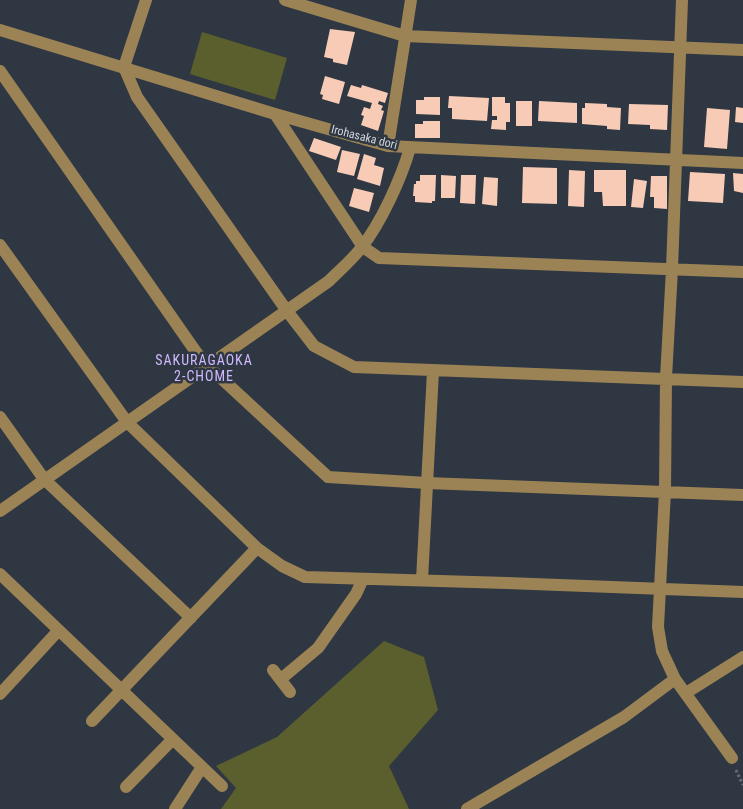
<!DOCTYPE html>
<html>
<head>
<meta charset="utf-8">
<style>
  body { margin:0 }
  canvas { display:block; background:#2e3742 }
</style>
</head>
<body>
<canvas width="743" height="809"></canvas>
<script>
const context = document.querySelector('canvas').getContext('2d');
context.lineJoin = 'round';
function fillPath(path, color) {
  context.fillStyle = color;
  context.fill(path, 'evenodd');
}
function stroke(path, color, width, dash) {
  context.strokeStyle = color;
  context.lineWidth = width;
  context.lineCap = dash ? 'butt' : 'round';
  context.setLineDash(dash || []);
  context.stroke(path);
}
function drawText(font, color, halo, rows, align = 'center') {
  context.font = font + ' "Roboto Condensed",sans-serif';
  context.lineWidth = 5;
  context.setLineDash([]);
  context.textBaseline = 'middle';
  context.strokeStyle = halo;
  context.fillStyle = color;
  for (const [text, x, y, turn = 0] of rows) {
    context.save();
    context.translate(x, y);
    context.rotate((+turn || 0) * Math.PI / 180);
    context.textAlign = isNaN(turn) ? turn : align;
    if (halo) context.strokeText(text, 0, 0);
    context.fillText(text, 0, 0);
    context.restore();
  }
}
const green = new Path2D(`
  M202 32 287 58 275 100 190 74Z
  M384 641 424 657 438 710 389 766 409 809H221L236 788 216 766 277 737Z`);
const building = new Path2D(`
  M330 29 355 32 347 65 333 62V59L324 57Z
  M325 76 345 82 339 104 322 99 323 95 320 94Z
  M351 85 361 88 362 85 388 93 385 103 379 101 378 104 383 106 381 110 384 111 378 131 361 125 364 116 361 115 364 107 370 109 372 103 347 96Z
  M449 96 489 98 487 121 452 119V108H448Z
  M424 97H440V115L416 114V100H424Z
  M492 97H505V103H510V122H506V130L491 129 492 120H497V116H492Z
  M516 101H532V126H516Z
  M539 101 577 103V123L538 121Z
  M585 103 607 104V107L621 108 620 130 607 129V126L582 124V108H585Z
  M629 104 668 105 667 130 650 129V125L628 124Z
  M736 107 743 108V123L735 122Z
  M707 108 730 110 727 149 704 147Z
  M423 121H440V138H415V124H423Z
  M314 138 341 147 336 160 309 151Z
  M342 150 360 154 354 176 337 172Z
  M364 154 376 158 374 165 384 168 380 186 357 179Z
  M523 167 557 168V204L522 203Z
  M569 170 585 171 584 207 568 206Z
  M594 170H626V206H603L602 192H594Z
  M690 172 725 174 723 203 688 201Z
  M733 173 743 174V193L734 191Z
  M420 175H436L435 201H432V203L415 202V196H413L414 184H416V181H420Z
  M441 175 456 176 455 198H441Z
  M461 175H476L475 204 460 203Z
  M651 176H667V209L654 208V197H650Z
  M484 177 498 178 497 206 482 204Z
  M634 179 647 181 643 208 631 207Z
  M354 188 374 193 369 212 349 206Z`);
const path = new Path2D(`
  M736 770 743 785`);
const minor = new Path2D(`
  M146 0 124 67 137 97 287 311 314 346 354 367 743 382
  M285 0 405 36 743 50
  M682 0 672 269 666 378 665 491 658 627 662 651 675 679 732 758
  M0 30 275 114 388 146 743 163
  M0 71 196 352 208 366 328 477 427 483 743 495
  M275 114 363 247 379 258 743 272
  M388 146 411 0
  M0 245 127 422 257 548 282 566 305 577 507 583 743 592
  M0 417 44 479 191 618
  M0 511 329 281C340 270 352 260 361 248 381 223 401 179 410 148
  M0 574 222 786
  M422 580 433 371
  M273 670 290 692
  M281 679 318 648 356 594 363 579
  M686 693 743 657
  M0 694 58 631
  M92 721 257 548
  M126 787 173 739
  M175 809 202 767
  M467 809 624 717 675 679`);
const streetNames = [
  ["Irohasaka dori",364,138,14]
];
const neighbourhoodNames = [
  ["SAKURAGAOKA",204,361],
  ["2-CHOME",204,377]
];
fillPath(green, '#5b5f2d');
fillPath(building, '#f7cbb6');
stroke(path, '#646c76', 3, [2.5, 2.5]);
stroke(minor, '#9c8355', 12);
drawText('12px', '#d2d7de', '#2e3742', streetNames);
context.letterSpacing = '1px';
drawText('14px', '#cfb8ff', '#2e3742', neighbourhoodNames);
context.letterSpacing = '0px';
</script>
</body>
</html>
